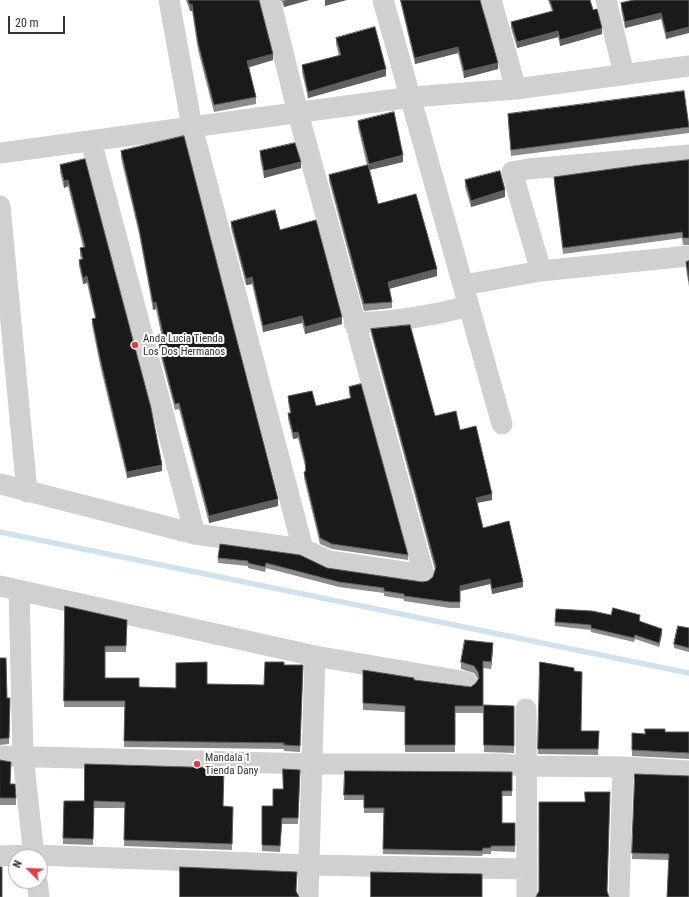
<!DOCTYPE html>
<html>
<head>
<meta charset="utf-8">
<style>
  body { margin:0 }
  #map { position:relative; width:689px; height:897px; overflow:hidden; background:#fff; font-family:"Roboto Condensed",sans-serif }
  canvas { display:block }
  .north { position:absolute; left:8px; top:849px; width:40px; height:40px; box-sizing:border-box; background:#fff; border:1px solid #adadad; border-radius:50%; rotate:294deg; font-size:11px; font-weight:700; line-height:16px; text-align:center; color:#333 }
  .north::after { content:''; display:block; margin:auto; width:14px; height:18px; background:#e63946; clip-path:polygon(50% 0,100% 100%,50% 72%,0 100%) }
  .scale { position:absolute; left:8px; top:16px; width:57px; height:18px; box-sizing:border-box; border:2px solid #333; border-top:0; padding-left:5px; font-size:12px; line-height:14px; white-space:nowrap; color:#333; -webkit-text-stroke:3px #fff; paint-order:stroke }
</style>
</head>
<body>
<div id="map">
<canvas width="689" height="897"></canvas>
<div class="north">N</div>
<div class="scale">20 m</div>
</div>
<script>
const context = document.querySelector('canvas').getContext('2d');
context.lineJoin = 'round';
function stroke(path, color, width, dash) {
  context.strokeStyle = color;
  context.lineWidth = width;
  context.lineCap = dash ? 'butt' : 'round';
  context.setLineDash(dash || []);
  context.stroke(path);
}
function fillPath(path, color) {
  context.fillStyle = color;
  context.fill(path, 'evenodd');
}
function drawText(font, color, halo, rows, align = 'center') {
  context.font = font + ' "Roboto Condensed",sans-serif';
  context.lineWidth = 4;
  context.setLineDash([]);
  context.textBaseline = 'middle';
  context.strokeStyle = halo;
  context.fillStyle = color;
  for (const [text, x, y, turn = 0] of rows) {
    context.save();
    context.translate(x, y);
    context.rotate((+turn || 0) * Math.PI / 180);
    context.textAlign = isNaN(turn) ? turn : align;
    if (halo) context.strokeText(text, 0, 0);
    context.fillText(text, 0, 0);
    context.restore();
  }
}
const stream = new Path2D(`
  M0 532 689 673`);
const minor = new Path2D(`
  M169 0 192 127 303 549
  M383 0 502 424
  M491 0 516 89
  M606 0 624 74
  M91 141 195 534
  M0 153 412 97 516 89 689 66
  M0 206 27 492
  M541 271 512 172 528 169 689 155
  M464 285 541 271 689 256
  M354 323C393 322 432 316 469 306
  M0 484 195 534 303 549 329 561 424 575 298 113 270 0
  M0 586 315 656 467 682
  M19 590 23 756 34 857
  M526 709 527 897
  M0 756 311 764H501L525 766 623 767 689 771
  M0 856 34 855 309 865 527 869
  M37 881 39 897
  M308 897 315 656
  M619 897 623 767`);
const wall = new Path2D(`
  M186 0H259L273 60 249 67 256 97V104L214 112 198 50 192 11H190Z
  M281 0H309L284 7Z
  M400 0H480L498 69 464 78 458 53 415 64Z
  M548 0H590L593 10 602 34 560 46 558 37 517 48 511 28V22L552 11Z
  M689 0 666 39 661 19 625 28 621 9V3Z
  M336 38 386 76 308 98 302 72V65L339 56 336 44Z
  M508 114 689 127V133L511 156 508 121Z
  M358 121 403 162 370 170 378 204 437 276 389 289 392 302V308L364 311 329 181V175L367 165 358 127Z
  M121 151 278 506 209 523 179 409 175 410 159 350V344L163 343 156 309 153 310 139 234 121 158Z
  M260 151 301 168 264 178 260 158Z
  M85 159 162 471 127 478 100 365 92 325V319L95 318 87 283 83 284 79 266V260L81 259 80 255V248L83 247 68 186 64 188 60 172V165Z
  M689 160V245H683L682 238 563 254 554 184V177Z
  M465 180 505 197 471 207 465 187Z
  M231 222 280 230 342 324 305 334 302 323 263 332 252 284 246 285 231 228Z
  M689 261V287L686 268V262Z
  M371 329 435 416 460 430 492 500 477 503 483 528 523 587 492 594 490 584 460 591V608H450L404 601V599L384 596V593L339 587 266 568 265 572 248 568V566L218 563V558L327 568 422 582 428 581 433 577 435 570 371 334Z
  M349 387 408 555V560L332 549 320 544 304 478V472H305V466L298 438 293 439 288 419V413H290L288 402V396L316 406 350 398 349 393Z
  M65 606 127 620 126 652H105V678L139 687 176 688 207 684 264 685 284 665H303L300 752 284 751V749L124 747 125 707H64Z
  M611 615 640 619V621L662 634 659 647 635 639 634 642 591 632V630L555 626V622Z
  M689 628V652L674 648V644Z
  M493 650 491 669 483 668V713H455V752H405V712L363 710V670L414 680 471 687 476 683 478 679 474 673 461 669V662Z
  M0 658 7 698H10L9 744 0 745Z
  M540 662 574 671 581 731H599L598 755 538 754Z
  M484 705 514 706V753L484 752Z
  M665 732H689V759L632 756V733L645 734Z
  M0 760 16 796V805H0Z
  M85 764 223 806 233 807 232 850 124 846 125 808H94L93 845 63 844 64 801H84Z
  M300 770 298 824H282L280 852 262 851V806H273L283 789Z
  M345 771 512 772V796H502V823H515V852L491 851V854H483L482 856 383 854 384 813H364V800H344Z
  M635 774 689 776 669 860 632 859Z`);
const shadedWall = new Path2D(`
  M287 0H309L284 7V1Z
  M325 0H347L325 6Z
  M192 4V11H190V5Z
  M661 13V19L625 28V22Z
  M689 27V33L666 39V33Z
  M602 28V34L560 46V40Z
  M558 31V37L517 48V42Z
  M458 47V53L415 64V58Z
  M273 54V60L247 68V61Z
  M498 63V69L464 78V71Z
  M386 69V76L308 98V92Z
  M403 155V162L369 170V164Z
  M301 162V168L264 178V171Z
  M68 180V186L64 188V181Z
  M505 190V197L471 207V201Z
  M437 269V276L388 289V282Z
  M87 276V283L83 284V278Z
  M252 277V284L246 285V279Z
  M156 302V309L153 310V303Z
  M302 316V323L263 332V326Z
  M342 317V324L305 334V327Z
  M298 432V438L293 439V433Z
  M162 465V471L127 478V472Z
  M492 494V500L476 503V498Z
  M278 499V506L209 523V516Z
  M490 579V584L460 591V586Z
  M523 582V587L492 594V589Z
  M662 629V634L659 647V643Z
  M493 643V650L491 669V662Z`);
const building = new Path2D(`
  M188 0H259L273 54 247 61 256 97 214 105 198 43 192 4 190 5Z
  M401 0H480L498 63 464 71 458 47 415 58Z
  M550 0H590L593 10 597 9 602 28 560 40 558 31 517 42 511 22 553 11Z
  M634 0H689V27L666 33 661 13 625 22 621 3Z
  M375 27 386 69 308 92 302 65 341 55 336 38Z
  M684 91 689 127 511 150 508 114Z
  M394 112 403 155 369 164 358 121Z
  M184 136 278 499 209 516 179 403 175 404 159 344 165 343 156 302 153 303 139 228 121 151Z
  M295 143 301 162 264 171 260 151Z
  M85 159 151 408 162 465 127 472 100 358 92 319 96 318 87 276 83 278 79 260 83 259 80 248 85 247 68 180 64 181 60 165Z
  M689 160V238H683L682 232 563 248 554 177 641 165Z
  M368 165 378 204 416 194 437 269 388 282 392 302 364 304 329 175Z
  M500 171 505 190 471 201 465 180Z
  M275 210 280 230 316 220 342 317 305 327 302 316 263 326 252 277 246 279 231 222Z
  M689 261V281L686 262Z
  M410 325 435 416 456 411 460 430 476 426 492 494 476 498 483 528 509 521 523 582 492 589 490 579 460 586V602H450L404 596V594L384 591V588L339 582 266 563 265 567 248 563V561L218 558 220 544 300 555 327 568 422 582 428 581 433 577 436 567 371 329Z
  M361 384 408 555 332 544 320 538 304 472 306 471 305 460 298 432 293 433 288 413H291L288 396 312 391 316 406 351 398 349 387Z
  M65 606 127 620 126 646H105V678H139V687L176 688V663L207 662V684L264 685 265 662H284V665H303L300 746 284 745V743L124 741 125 701H64Z
  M613 608 640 615 639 621 662 629 659 643 635 635 634 638 591 628V625L555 622 556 609 592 611 611 615Z
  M678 626 689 628V648L674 644Z
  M465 640 493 643 491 662 483 661V706H455V745H405V706L363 703V670L414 678V680L471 687 476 683 479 678 478 672 474 666 461 662Z
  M0 658H6L7 698H10L9 738 0 739Z
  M540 662 574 668V671L582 672 581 731H599L598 749H538Z
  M484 705 514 706V746L484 745Z
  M645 729H665V732H689V753L632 750V733L645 734Z
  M0 760 11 762 10 784H15L16 798H0Z
  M85 764 224 768 223 806 233 807 232 844 124 840 125 802H123L94 801 93 839 63 838 64 801H84Z
  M283 769 300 770 298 818H282L280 846 262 845V806H273V789H283Z
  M345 771 512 772V791H502V823H515V846H491V848H483L482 851 383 849 384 808H364V795H344Z
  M635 774 689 776V897H667L669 854 632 853Z
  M585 792H610L607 891 609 897H536L539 891V802H585Z
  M0 867H2V897H0Z
  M180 867 297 872 296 891 299 897H180Z
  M371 872 482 874V897H371Z`);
const markers = [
  [135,345,4,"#e63946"],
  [197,764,4,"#e63946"]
];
const poiNames = [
  ["Anda Lucia Tienda",143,339],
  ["Los Dos Hermanos",143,352],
  ["Mandala 1",205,758],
  ["Tienda Dany",205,771]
];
stroke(stream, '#cfe2ee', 5.5);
stroke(minor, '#d0d0d0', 21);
fillPath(wall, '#8c8c8c');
fillPath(shadedWall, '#5f5f5f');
fillPath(building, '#1a1a1a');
stroke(building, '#5f5f5f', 1);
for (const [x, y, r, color] of markers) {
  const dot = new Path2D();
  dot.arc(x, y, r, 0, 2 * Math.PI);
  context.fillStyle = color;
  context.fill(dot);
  stroke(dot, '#fff', 1.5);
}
drawText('11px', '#333', '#fff', poiNames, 'left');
</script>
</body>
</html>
